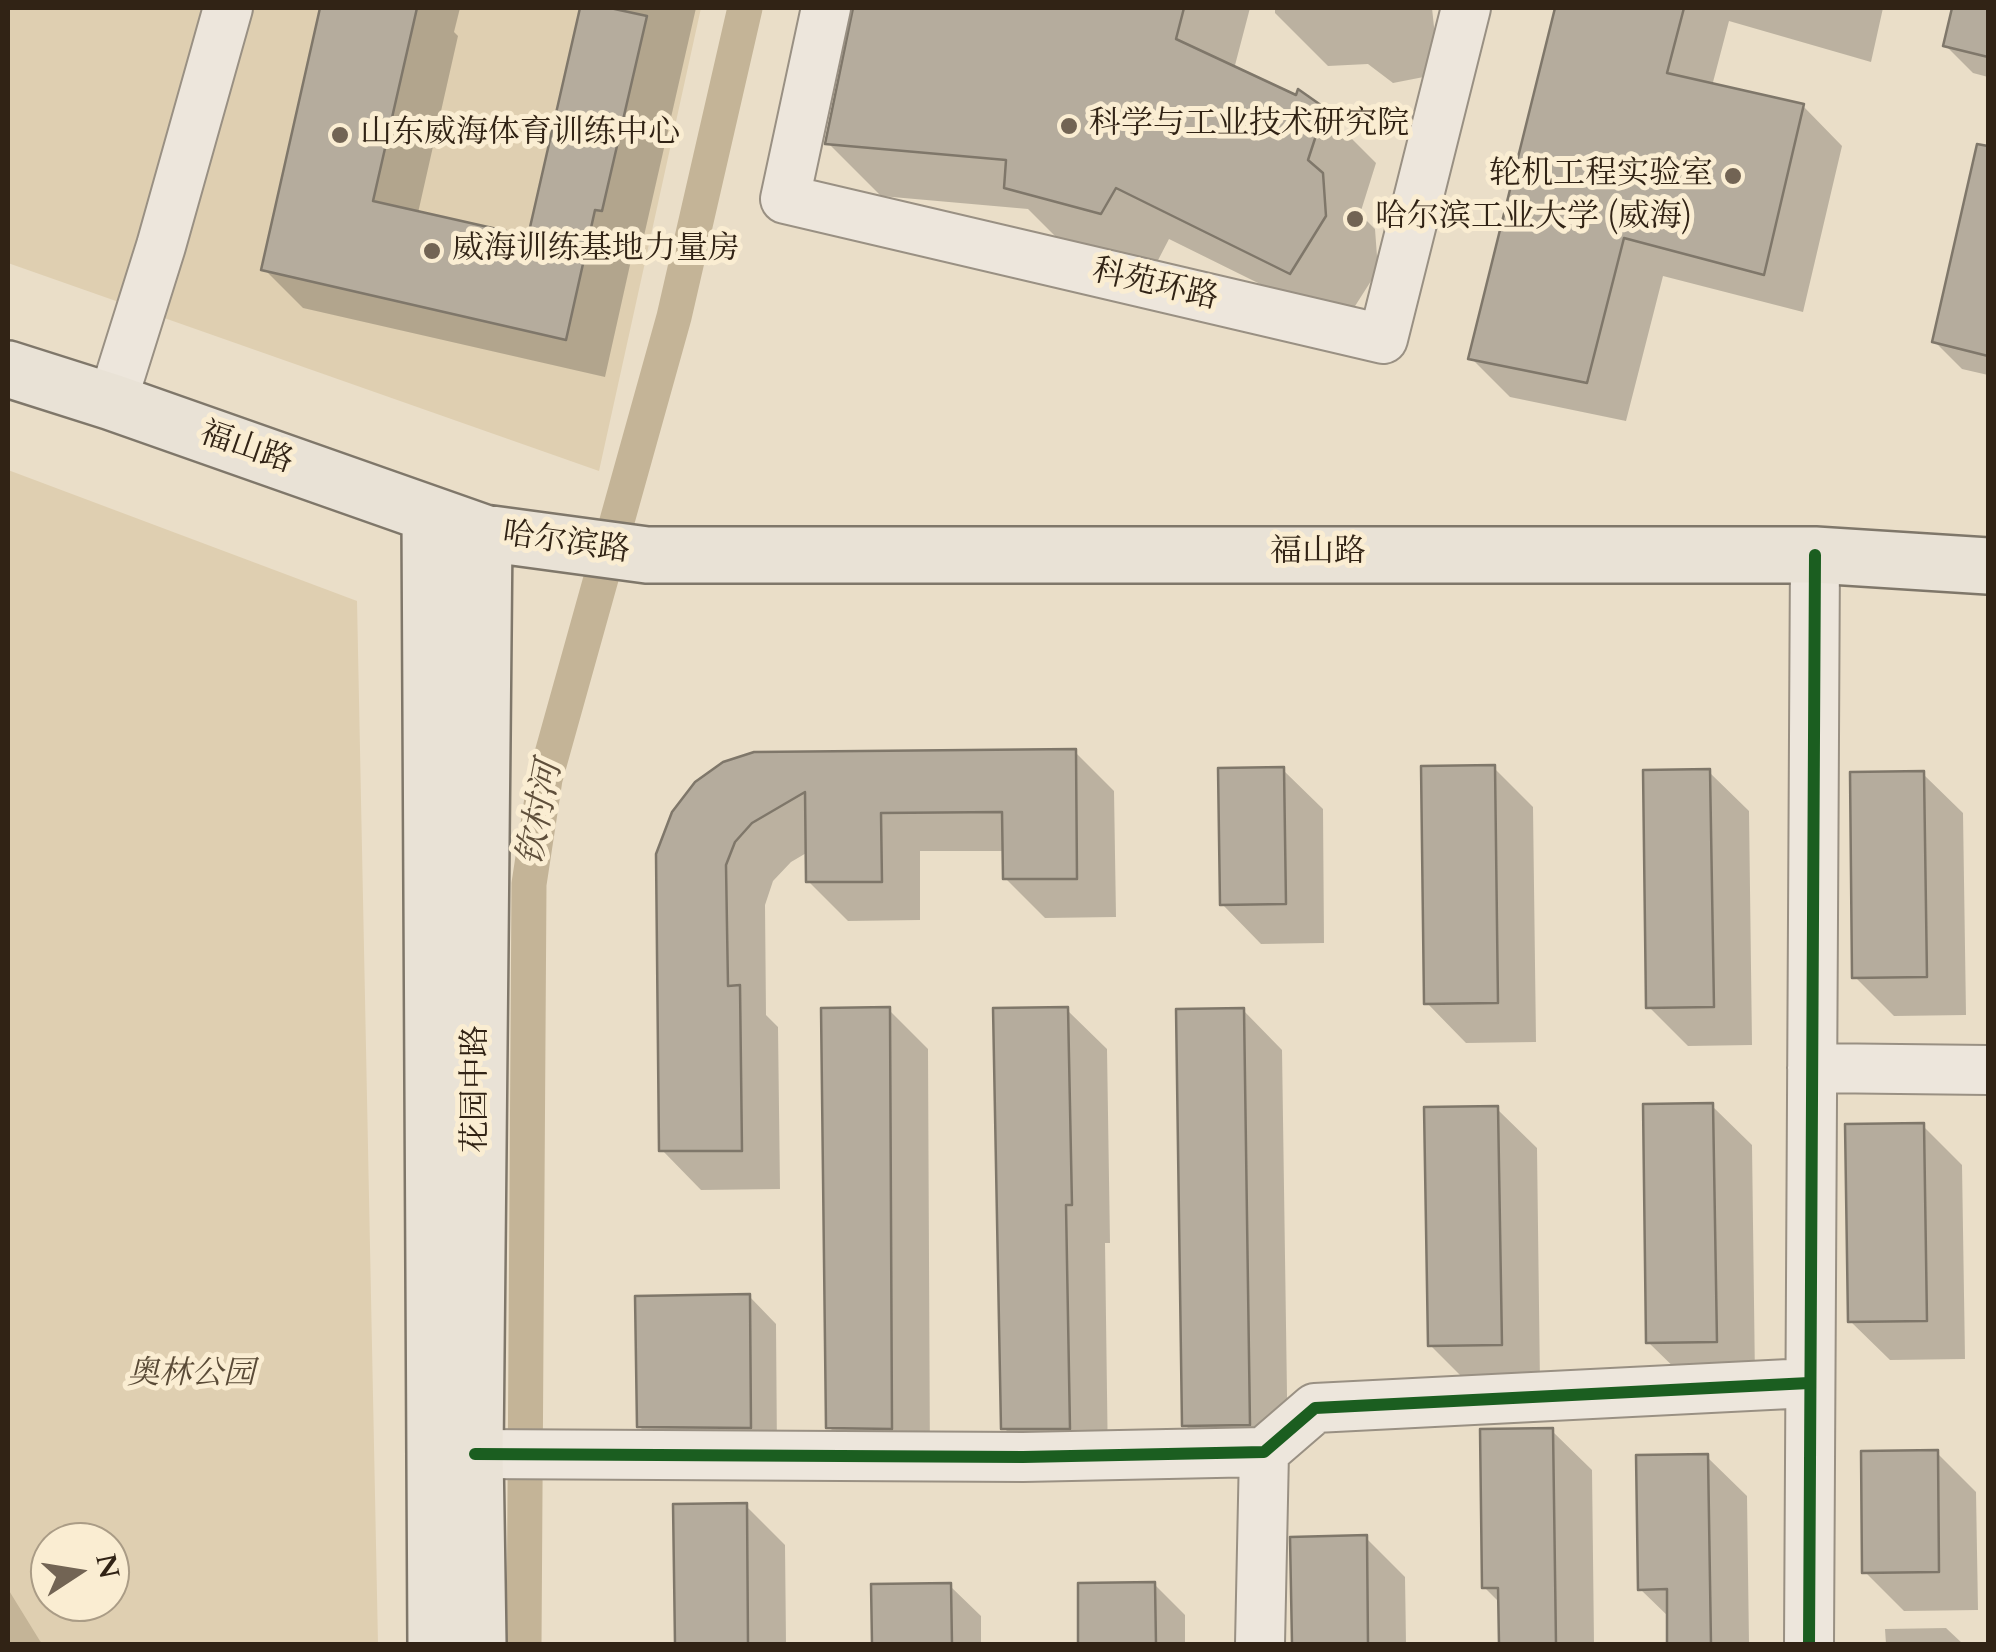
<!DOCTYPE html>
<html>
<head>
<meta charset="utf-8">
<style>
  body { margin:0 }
  #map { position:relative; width:1996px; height:1652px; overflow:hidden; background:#eadec8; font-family:Cardo,serif }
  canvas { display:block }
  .frame { position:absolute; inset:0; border:10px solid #312315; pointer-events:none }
  .north { position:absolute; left:30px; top:1522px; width:100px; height:100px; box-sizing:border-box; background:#faedd2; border:2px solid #aa9c86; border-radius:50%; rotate:78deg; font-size:28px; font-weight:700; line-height:40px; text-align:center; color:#312315 }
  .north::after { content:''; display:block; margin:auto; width:35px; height:45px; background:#726454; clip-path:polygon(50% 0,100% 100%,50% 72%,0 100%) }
</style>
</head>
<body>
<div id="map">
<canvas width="1996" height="1652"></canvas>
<div class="frame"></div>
<div class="north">N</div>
</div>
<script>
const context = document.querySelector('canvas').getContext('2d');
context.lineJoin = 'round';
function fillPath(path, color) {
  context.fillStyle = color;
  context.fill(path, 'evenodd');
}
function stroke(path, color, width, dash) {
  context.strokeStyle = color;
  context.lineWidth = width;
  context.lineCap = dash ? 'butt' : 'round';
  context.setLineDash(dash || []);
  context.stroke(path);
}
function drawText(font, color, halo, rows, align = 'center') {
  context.font = font + ' Cardo,"Noto Serif SC",serif';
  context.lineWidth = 10;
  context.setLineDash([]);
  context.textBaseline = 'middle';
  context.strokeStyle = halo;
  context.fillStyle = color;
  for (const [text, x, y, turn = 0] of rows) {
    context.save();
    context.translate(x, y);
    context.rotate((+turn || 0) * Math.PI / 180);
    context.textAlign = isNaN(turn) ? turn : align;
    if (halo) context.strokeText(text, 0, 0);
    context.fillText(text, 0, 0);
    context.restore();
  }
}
const green = new Path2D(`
  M8 8H701L599 471 8 263Z
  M8 470 357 601 378 1644H8ZM50 1542H110V1602H50Z`);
const water = new Path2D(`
  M8 1589 40 1641 43 1644H8Z`);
const shadow = new Path2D(`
  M323 8H460L454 32 458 36 418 213 530 239 582 8H696L641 249 634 247 605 377 303 308 264 269Z
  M855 8H1250L1234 69 1323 110 1376 163 1360 214 1375 229 1378 270 1343 325 1169 239 1155 266 1060 241 1028 209 881 196 828 143Z
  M1275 8H1432L1439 74 1393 83 1368 64 1328 66 1275 13Z
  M1558 8H1883L1871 62 1729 21 1712 86 1803 106 1842 146 1803 312 1663 276 1626 421 1510 397 1471 358Z
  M1955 8H1988V77L1973 73 1946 46Z
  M1976 162 1988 164V375L1962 369 1935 342Z
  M1075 752 1114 791 1116 917 1045 918 1005 878V851H920V920L848 921 808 881V852L791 862 773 881 765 905 766 1015 778 1027 780 1189 701 1190 662 1150 696 784Z
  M1494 768 1533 807 1536 1042 1466 1043 1427 1003Z
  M1283 770 1323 809 1324 943 1261 944 1222 904Z
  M1709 772 1749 811 1752 1045 1688 1046 1649 1007Z
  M1923 774 1963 813 1966 1015 1894 1016 1855 977Z
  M889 1010 928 1049 930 1467H868L829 1427Z
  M1067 1010 1107 1049 1110 1243H1105L1108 1467 1043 1468 1004 1428Z
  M1243 1010 1282 1050 1288 1463 1224 1464 1185 1425Z
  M1712 1106 1752 1145 1755 1380 1688 1381 1648 1342Z
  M1497 1109 1537 1148 1540 1384H1469L1430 1345Z
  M1923 1126 1962 1165 1965 1359 1890 1360 1850 1321Z
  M749 1296 776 1324 777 1454H666L639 1426Z
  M1552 1431 1592 1470 1594 1644H1502L1501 1604 1484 1587Z
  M1937 1453 1976 1492 1978 1610 1904 1611 1865 1572Z
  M1707 1457 1747 1496 1749 1644H1670V1618L1640 1589Z
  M676 1506H746L785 1545 786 1644H677Z
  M1366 1538 1405 1577 1406 1644H1294L1293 1539Z
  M1154 1584 1185 1615V1644H1081L1080 1585Z
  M950 1586 981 1616V1644H874L873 1587Z
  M1946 1628 1963 1644H1886L1885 1629Z`);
const canal = new Path2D(`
  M524 1644 529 884 545 779 674 317 745 8`);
const building = new Path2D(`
  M320 8H417L373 201 528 236 580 8H610L647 16 602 211 595 210 566 340 261 270Z
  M853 8H1184L1176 39 1296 95 1298 89 1325 108 1308 160 1323 173 1326 216 1290 274 1116 188 1101 214 1004 188 1006 160 825 144Z
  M1555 8H1684L1667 73 1804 104 1764 275 1624 238 1587 383 1468 359Z
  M1952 8H1988V57L1943 46Z
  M1977 144 1988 146V356L1932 342Z
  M1076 749 1077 879H1003L1002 812 881 813 882 882H806L805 792 752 823 735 842 726 865 728 986 740 985 742 1151H659L656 854 672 812 695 782 723 762 754 752Z
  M1495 765 1498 1003 1424 1004 1421 766Z
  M1284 767 1286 904 1220 905 1218 768Z
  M1710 769 1714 1007 1646 1008 1643 770Z
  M1924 771 1927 977 1852 978 1850 772Z
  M890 1007 892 1429 826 1428 821 1008Z
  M1068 1007 1072 1205H1066L1070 1429H1001L993 1008Z
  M1244 1008 1250 1425 1182 1426 1176 1009Z
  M1713 1103 1717 1342 1646 1343 1643 1104Z
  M1498 1106 1502 1345 1428 1346 1424 1107Z
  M1924 1123 1927 1321 1848 1322 1845 1124Z
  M750 1294 751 1428 637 1427 635 1296Z
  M1553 1428 1556 1644H1499L1498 1588H1482L1480 1429Z
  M1938 1450 1939 1572 1862 1573 1861 1451Z
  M1708 1454 1711 1644H1667V1589L1638 1590 1636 1455Z
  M747 1503 748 1644H675L673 1504Z
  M1367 1535 1368 1644H1292L1290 1537Z
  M1155 1582 1156 1644H1078V1583Z
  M951 1583 952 1644H872L871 1584Z`);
const minor = new Path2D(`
  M826 8 785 199 1383 339 1466 8
  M112 402 161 246 228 8
  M1812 1068 1988 1070
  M475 1454 1023 1457 1264 1452 1315 1408 1809 1383
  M1260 1644 1264 1452
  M1809 1644 1815 555`);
const major = new Path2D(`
  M8 369 112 402 484 533 647 555H1815L1988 566
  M430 514 436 1644
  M478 1644 475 1454 484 533`);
const cycleway = new Path2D(`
  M475 1454 1023 1457 1264 1452 1315 1408 1809 1383
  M1809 1644 1815 555`);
const markers = [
  [1069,126,10,"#726454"],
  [340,135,10,"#726454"],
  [1733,176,10,"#726454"],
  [1355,219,10,"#726454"],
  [432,251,10,"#726454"]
];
const poiNames = [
  ["科学与工业技术研究院",1089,126],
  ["山东威海体育训练中心",360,135],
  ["轮机工程实验室",1713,176,"right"],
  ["哈尔滨工业大学 (威海)",1375,219],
  ["威海训练基地力量房",452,251]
];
const streetNames = [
  ["科苑环路",1155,286,13],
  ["福山路",246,449,19],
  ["哈尔滨路",566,544,8],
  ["福山路",1318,554],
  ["花园中路",478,1089,-90]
];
const parkNames = [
  ["奥林公园",191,1376]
];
const waterNames = [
  ["钦村河",542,814,-79]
];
fillPath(green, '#dfcfb1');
fillPath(water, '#c4b497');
fillPath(shadow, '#0003');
stroke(canal, '#c4b497', 35);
fillPath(building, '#b5ac9d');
stroke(building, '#7f776a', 2.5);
stroke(minor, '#999083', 52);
stroke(major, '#7f776a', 60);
stroke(minor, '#ede6dc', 48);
stroke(major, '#e9e2d6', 55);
stroke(cycleway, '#1b5e20', 12);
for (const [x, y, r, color] of markers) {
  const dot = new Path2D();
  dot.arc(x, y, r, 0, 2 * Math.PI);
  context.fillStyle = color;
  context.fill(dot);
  stroke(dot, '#faedd2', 4);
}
drawText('32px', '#312315', '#faedd2', poiNames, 'left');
drawText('32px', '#312315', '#faedd2', streetNames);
drawText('italic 32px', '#5a4b37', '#faedd2', parkNames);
drawText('italic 35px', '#5f4f3b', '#faedd2', waterNames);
</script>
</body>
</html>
